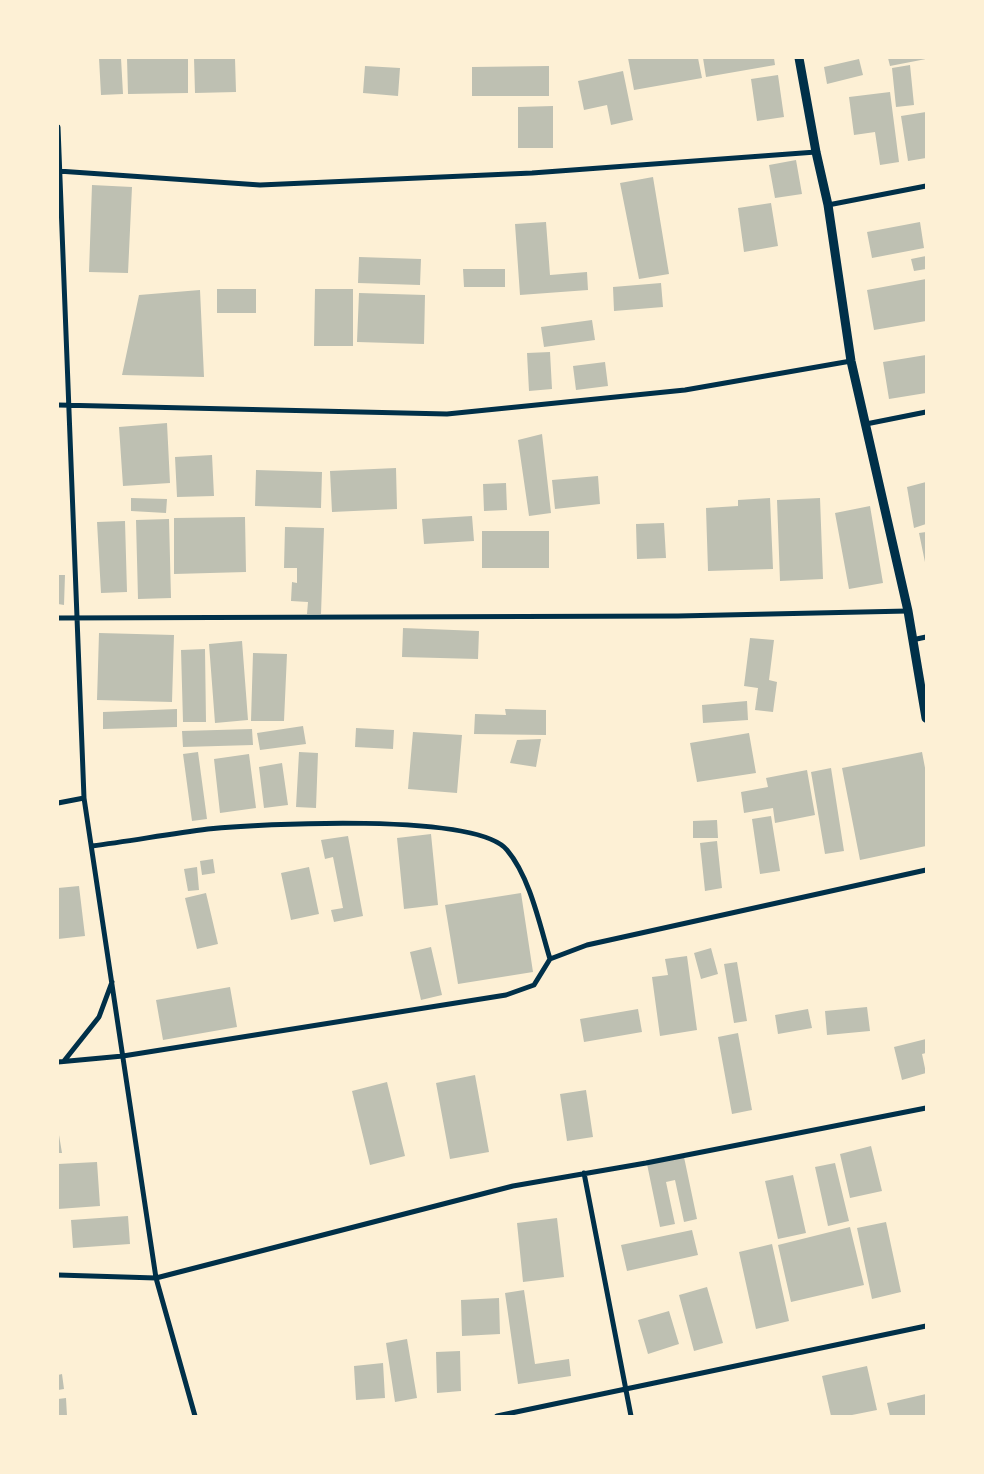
<!DOCTYPE html>
<html>
<head>
<meta charset="utf-8">
<style>
  body { margin:0 }
  #map { position:relative; width:984px; height:1474px; overflow:hidden; background:#fdf0d5; font-family:"Source Sans 3",sans-serif }
  canvas { display:block }
  .frame { position:absolute; inset:0; border:59px solid #fdf0d5; pointer-events:none }
</style>
</head>
<body>
<div id="map">
<canvas width="984" height="1474"></canvas>
<div class="frame"></div>
</div>
<script>
const context = document.querySelector('canvas').getContext('2d');
context.lineJoin = 'round';
function fillPath(path, color) {
  context.fillStyle = color;
  context.fill(path, 'evenodd');
}
function stroke(path, color, width, dash) {
  context.strokeStyle = color;
  context.lineWidth = width;
  context.lineCap = dash ? 'butt' : 'round';
  context.setLineDash(dash || []);
  context.stroke(path);
}
const building = new Path2D(`
  M99 58H121L123 94 101 95Z
  M127 58H188V93L128 94Z
  M194 58H235L236 92 195 93Z
  M628 58H698L702 78 634 90Z
  M703 58H774L775 65 706 77Z
  M888 58H926V59L890 66Z
  M859 59 863 75 827 84 824 67Z
  M910 65 914 105 896 107 892 68Z
  M365 66 400 68 398 96 363 93Z
  M549 66V96H472V67Z
  M623 71 633 120 611 125 607 105 584 110 578 81Z
  M778 75 784 117 757 121 751 79Z
  M890 92 899 162 880 165 875 132 854 135 849 97Z
  M553 106V148H518V107Z
  M926 112V158L908 161 901 116Z
  M796 160 802 194 775 198 769 165Z
  M653 177 669 274 639 279 620 183Z
  M92 185 132 187 128 273 89 272Z
  M771 203 778 246 744 252 738 208Z
  M546 222 550 275 587 272 588 290 520 295 515 224Z
  M920 222 924 248 872 258 867 232Z
  M926 256V269L914 271 911 259Z
  M359 257 421 259 420 285 358 283Z
  M463 269H505V287H464Z
  M926 279V321L874 330 867 290Z
  M661 283 663 307 614 311 613 287Z
  M217 289H256V313H217Z
  M315 289H353V346H314Z
  M200 290 204 377 122 375 139 295Z
  M359 293 425 295 424 344 357 342Z
  M592 320 595 340 544 347 541 327Z
  M550 352 552 389 529 391 527 353Z
  M926 355V393L889 399 883 362Z
  M605 362 608 386 576 390 573 366Z
  M167 423 170 483 123 486 119 427Z
  M542 434 551 513 529 516 518 440Z
  M212 455 214 496 177 497 175 457Z
  M396 468 397 509 332 512 330 471Z
  M256 470 322 472 321 508 255 506Z
  M598 476 600 504 555 509 552 480Z
  M926 482V524L914 528 907 487Z
  M506 483 507 510 484 511 483 484Z
  M131 498 167 499 166 513 131 511Z
  M770 498 773 569 708 571 706 508 738 506V500Z
  M820 498 823 579 780 581 777 500Z
  M870 506 883 583 849 589 835 513Z
  M472 516 474 541 424 544 422 519Z
  M245 517 246 572 174 574V518Z
  M169 519 171 598 138 599 136 520Z
  M125 521 127 592 101 593 97 522Z
  M664 523 666 558 637 559 636 524Z
  M285 527 324 528 321 614H307L308 602 291 601 292 582 297 583V568H284Z
  M482 531H549V568H482Z
  M926 532V567L919 533Z
  M58 575H65L64 605 58 604Z
  M403 628 479 631 478 659 402 657Z
  M99 633 174 635 172 702 97 700Z
  M750 638 774 640 769 680 777 682 773 712 755 710 758 688 744 686Z
  M242 641 248 720 215 723 209 644Z
  M205 649 206 722H183L181 650Z
  M253 653 287 654 284 721H251Z
  M747 701 748 720 703 723 702 705Z
  M177 709V727L103 729V712Z
  M505 709 546 710V735L474 734 475 714 506 715Z
  M303 726 306 744 260 750 257 733Z
  M356 728 394 730 393 749 355 747Z
  M252 729 253 745 183 747 182 731Z
  M413 732 462 735 457 793 408 789Z
  M749 733 756 773 697 782 690 743Z
  M541 739 536 767 510 763 517 740Z
  M198 752 207 819 192 821 183 754Z
  M299 752 318 753 316 808 296 807Z
  M922 752 926 773V846L860 860 842 768Z
  M249 754 256 808 220 813 214 759Z
  M282 763 288 805 264 808 259 767Z
  M831 768 844 851 825 854 811 772Z
  M807 770 815 815 775 823 773 808 744 813 741 792 768 787 766 778Z
  M771 816 780 871 760 874 752 819Z
  M717 820 718 838H693V821Z
  M431 834 438 905 404 909 397 838Z
  M348 836 363 916 334 922 331 910 343 908 333 857 325 859 321 840Z
  M717 841 722 888 705 891 700 843Z
  M213 859 215 873 202 875 200 861Z
  M197 867 199 890 188 891 184 869Z
  M309 867 319 914 291 920 281 873Z
  M79 886 85 936 58 939V888Z
  M206 893 218 944 197 949 185 898Z
  M521 893 533 972 458 984 445 905Z
  M431 947 442 995 421 1000 410 952Z
  M711 948 718 974 701 979 694 953Z
  M687 956 697 1030 660 1036 652 977 668 975 665 959Z
  M737 962 747 1021 734 1023 724 964Z
  M230 987 237 1027 163 1040 156 1000Z
  M867 1007 870 1031 827 1035 825 1011Z
  M638 1009 642 1032 584 1042 580 1019Z
  M808 1009 812 1028 778 1034 775 1015Z
  M738 1033 752 1110 732 1114 718 1037Z
  M926 1039V1053L922 1054 926 1073 902 1080 894 1047Z
  M475 1075 489 1152 450 1159 436 1083Z
  M387 1082 405 1156 370 1165 352 1091Z
  M586 1090 593 1137 567 1141 560 1094Z
  M58 1129 62 1153H58Z
  M871 1146 882 1191 850 1198 840 1154Z
  M684 1157 697 1219 684 1222 675 1180 666 1182 675 1224 660 1227 647 1164Z
  M97 1162 100 1206 58 1209V1164Z
  M835 1163 849 1221 828 1226 815 1167Z
  M793 1175 806 1233 778 1239 765 1181Z
  M128 1216 130 1244 73 1248 71 1220Z
  M557 1218 564 1277 523 1282 517 1223Z
  M886 1222 901 1292 872 1299 857 1228Z
  M850 1227 864 1285 791 1302 778 1245Z
  M692 1230 698 1255 627 1271 621 1245Z
  M772 1244 789 1321 756 1329 739 1252Z
  M707 1287 723 1343 694 1351 679 1295Z
  M524 1290 535 1364 569 1359 571 1376 518 1384 505 1293Z
  M499 1298 500 1334 462 1336 461 1300Z
  M669 1311 679 1344 648 1354 638 1320Z
  M407 1339 417 1398 395 1402 386 1343Z
  M460 1351 461 1391 437 1393 436 1352Z
  M383 1363 385 1398 356 1400 354 1366Z
  M867 1366 877 1410 847 1416H831L822 1376Z
  M62 1374 64 1389 58 1390V1375Z
  M926 1394V1416H890L887 1403Z
  M66 1398 67 1416H58V1399Z`);
const minor = new Path2D(`
  M58 127 84 798 156 1278 195 1416
  M58 171 260 185 532 173 816 152
  M828 205 926 186
  M58 405 447 414 685 390 851 361
  M866 424 926 412
  M58 618 678 616 908 611
  M912 640 926 637
  M58 803 84 798
  M92 846C130 841 169 834 208 829 259 824 476 812 507 850 530 877 540 926 550 959
  M64 1061 99 1017 112 982
  M58 1062 123 1056 506 995 534 985 550 959 587 945 926 870
  M584 1173 631 1416
  M58 1275 156 1278 513 1186 646 1163 926 1108
  M497 1416 926 1326`);
const tertiary = new Path2D(`
  M799 58 816 152 828 205 851 361 908 611 926 718`);
fillPath(building, '#bec0b2');
stroke(minor, '#003049', 5);
stroke(tertiary, '#003049', 9);
</script>
</body>
</html>
